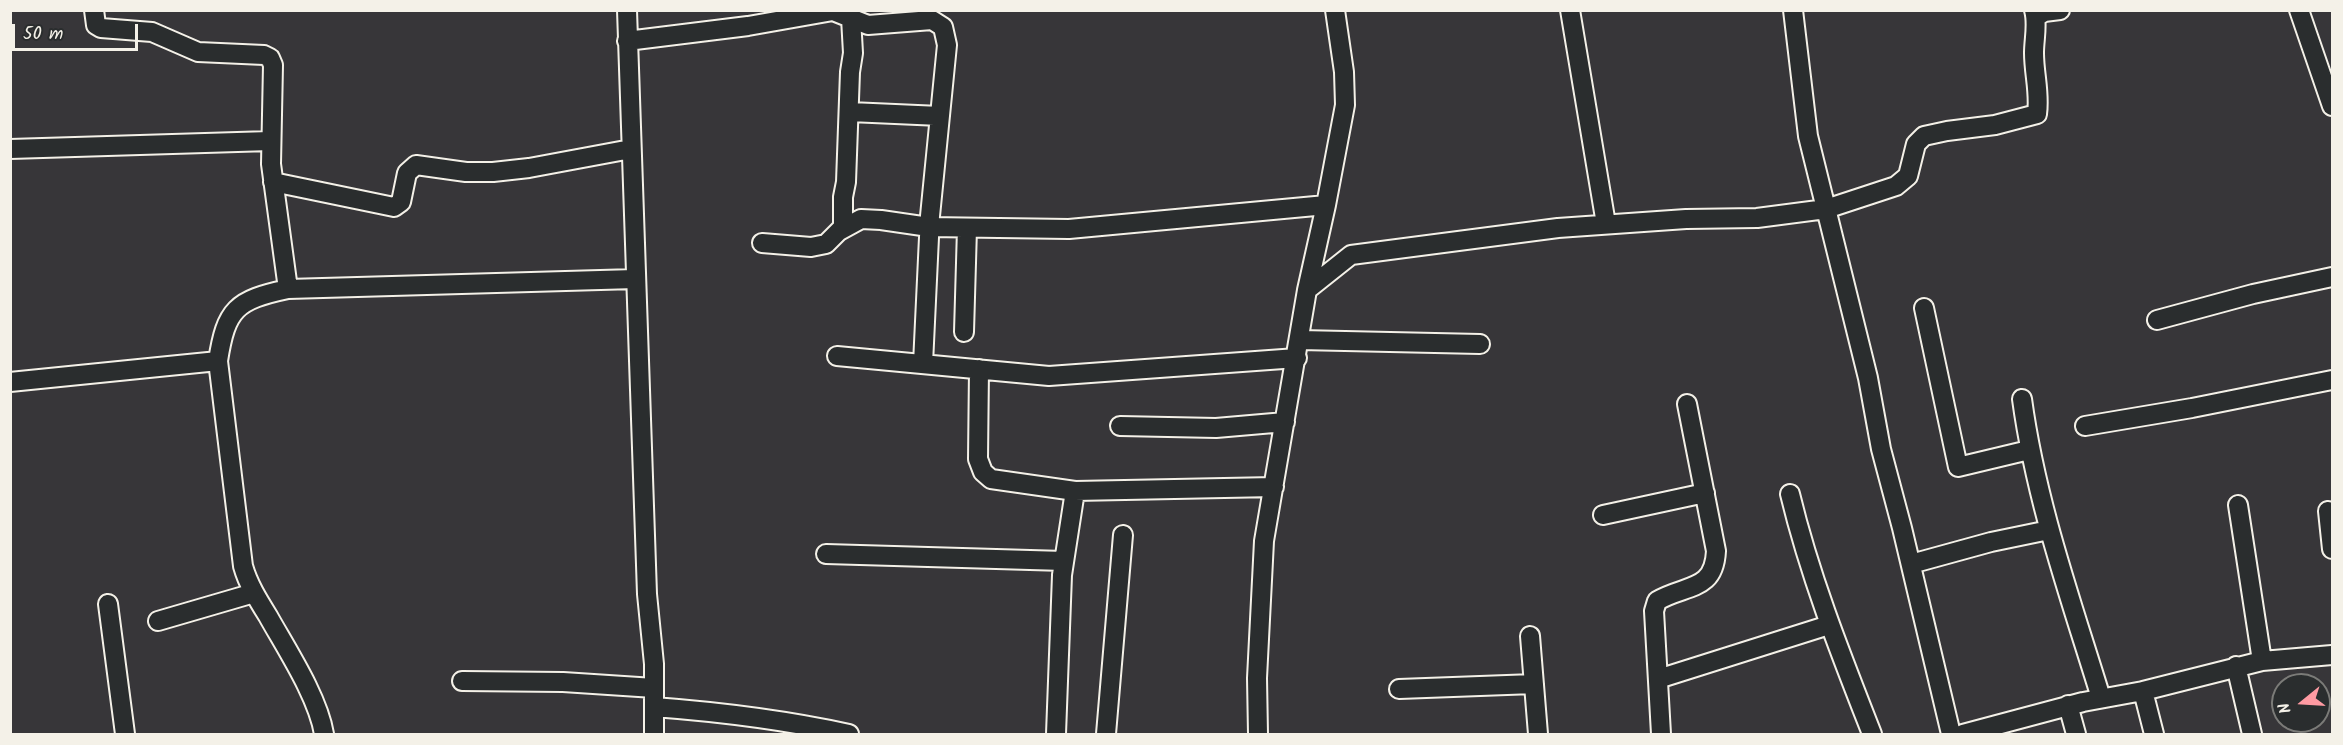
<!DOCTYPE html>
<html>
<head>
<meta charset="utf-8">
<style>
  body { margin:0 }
  #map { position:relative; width:2343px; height:745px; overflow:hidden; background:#373639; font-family:Kalam,sans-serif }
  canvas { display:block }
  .frame { position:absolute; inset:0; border:12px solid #f4f1e8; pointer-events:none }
  .north { position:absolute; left:2271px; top:673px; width:60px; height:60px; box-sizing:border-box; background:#2a2d2e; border:2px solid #7b7b78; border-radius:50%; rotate:252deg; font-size:16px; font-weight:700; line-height:24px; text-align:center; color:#f4f1e8 }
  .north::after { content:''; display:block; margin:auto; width:21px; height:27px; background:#ff9aa2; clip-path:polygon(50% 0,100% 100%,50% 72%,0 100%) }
  .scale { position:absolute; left:12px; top:24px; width:126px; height:27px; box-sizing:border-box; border:3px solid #f4f1e8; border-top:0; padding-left:8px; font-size:18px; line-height:21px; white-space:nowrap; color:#f4f1e8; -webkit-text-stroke:4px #2a2d2e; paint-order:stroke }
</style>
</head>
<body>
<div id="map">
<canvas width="2343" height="745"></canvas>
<div class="frame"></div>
<div class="north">N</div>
<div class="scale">50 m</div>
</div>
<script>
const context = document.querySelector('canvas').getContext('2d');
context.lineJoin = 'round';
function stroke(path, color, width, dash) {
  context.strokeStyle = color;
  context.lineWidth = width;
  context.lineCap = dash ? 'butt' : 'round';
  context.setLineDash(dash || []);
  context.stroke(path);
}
const minor = new Path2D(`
  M94 10 96 25 101 28 152 32 198 52 264 55 270 58 273 65 271 164 288 289
  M627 10 647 594 654 664V734
  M1570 10 1606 224
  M1793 10 1808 136 1868 378 1881 449 1902 528 1951 734
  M2299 10 2332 106
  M2036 17 2044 12 2060 10
  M627 41 748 26 833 11 868 25 932 20 943 27 947 45 930 216 923 364
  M850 112 940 116
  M10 149 270 141
  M273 182 394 207 401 202 407 173 416 165 466 172H493L529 168 631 149
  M843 228V197L846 182 850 72 853 53 851 18
  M762 243 811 247 826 244 839 231 861 219 881 220 929 227 1069 229 1326 205
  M1307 290 1326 205 1345 105 1344 72 1335 10
  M1924 308 1958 467 2029 450
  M2157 320 2253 294 2332 277
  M964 332 967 228
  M1300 340 1480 344
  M837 356 1049 376 1297 358
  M979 369 978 459 983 472 991 479 1075 491 1274 487
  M10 382 218 361
  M2022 399C2036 502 2071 600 2101 698
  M1120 426 1216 428 1285 422
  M2085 426 2192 408 2332 380
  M1790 494C1810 577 1841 655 1872 734
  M2238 505 2262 661
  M2328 511 2332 549
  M1603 515 1705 493
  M826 554 1064 561
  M1911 564 1991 542 2049 530
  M108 604 125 734
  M158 621 254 593
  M1530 636 1538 734
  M2236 666 2252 734
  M1658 679 1829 625
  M462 681 563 682 654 688
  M1399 689 1534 684
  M2143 691 2154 734
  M2068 705 2076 734
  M654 707C720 712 785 720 849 734
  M324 734C318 697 287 650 268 616 258 600 248 584 243 566L218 361C226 309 236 300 288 289L635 279
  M1056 734 1062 575 1075 491
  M1106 734 1123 535
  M1258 734 1257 678 1264 541 1307 290 1351 255 1558 228 1686 219 1757 218 1826 209 1896 186 1908 176 1916 144 1924 136 1947 131 1995 125 2037 114C2040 93 2034 74 2034 53 2034 39 2038 24 2034 10
  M1661 734 1654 611 1657 601C1686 584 1714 592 1716 551L1687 404
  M1963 734 2083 702 2143 691 2262 661 2332 655`);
stroke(minor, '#f4f1e8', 22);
stroke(minor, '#2a2d2e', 18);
</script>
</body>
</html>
